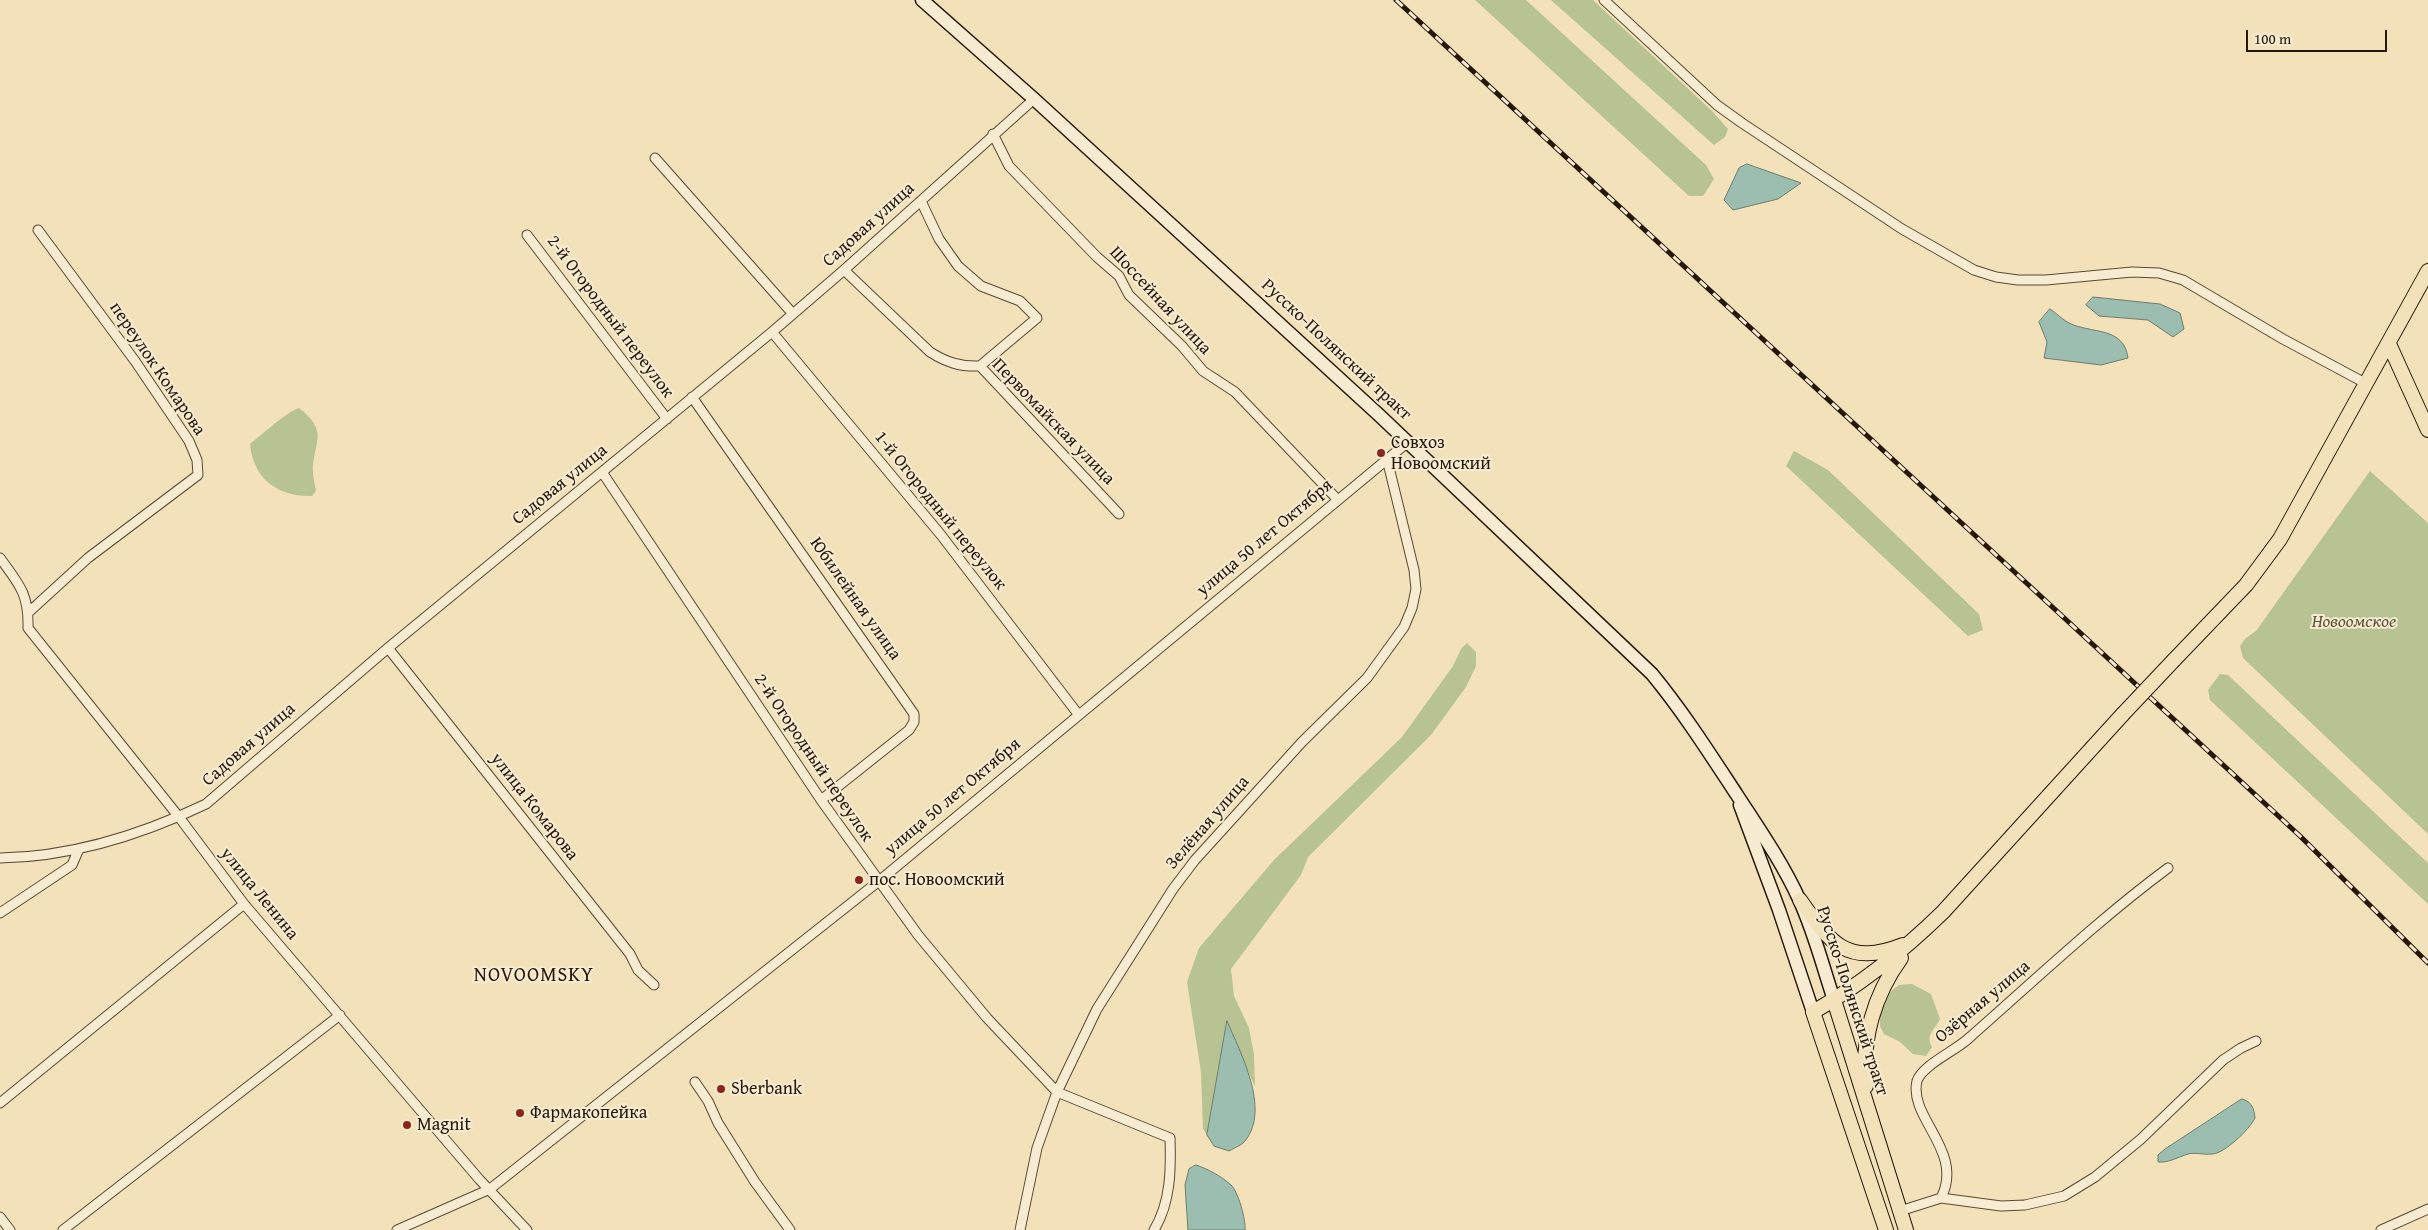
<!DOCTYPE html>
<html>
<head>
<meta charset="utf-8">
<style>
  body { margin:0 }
  #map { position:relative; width:2428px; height:1230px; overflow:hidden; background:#f3e1ba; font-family:"Gentium Book Plus",serif }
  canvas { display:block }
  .scale { position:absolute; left:2246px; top:30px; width:141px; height:22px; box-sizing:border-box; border:2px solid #261808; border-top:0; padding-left:6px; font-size:15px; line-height:18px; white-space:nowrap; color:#261808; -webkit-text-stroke:4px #f7ecd2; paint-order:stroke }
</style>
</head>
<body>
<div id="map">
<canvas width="2428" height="1230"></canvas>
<div class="scale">100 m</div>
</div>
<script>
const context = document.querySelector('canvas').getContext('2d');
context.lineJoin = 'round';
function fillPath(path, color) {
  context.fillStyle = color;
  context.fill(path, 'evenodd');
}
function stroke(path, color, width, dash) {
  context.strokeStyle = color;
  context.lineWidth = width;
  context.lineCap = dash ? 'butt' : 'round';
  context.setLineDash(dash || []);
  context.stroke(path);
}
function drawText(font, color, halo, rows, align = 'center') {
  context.font = font + ' "Gentium Book Plus",serif';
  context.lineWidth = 4;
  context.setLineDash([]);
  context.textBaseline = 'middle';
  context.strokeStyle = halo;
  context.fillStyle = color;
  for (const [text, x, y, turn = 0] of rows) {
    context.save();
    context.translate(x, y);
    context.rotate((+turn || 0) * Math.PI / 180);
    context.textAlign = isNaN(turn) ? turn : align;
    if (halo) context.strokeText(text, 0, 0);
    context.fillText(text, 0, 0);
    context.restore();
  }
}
const green = new Path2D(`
  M1475 0H1526L1706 165 1714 179 1703 196H1689Z
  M1551 0H1593L1712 111 1728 129 1725 137 1714 145Z
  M299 408C330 432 313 442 313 471 313 478 315 484 316 491L312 496C277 497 253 478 250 444 264 433 285 413 299 408Z
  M1794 451 1828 470 1979 614 1983 630 1968 636 1786 466Z
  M2370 471 2428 523V834L2243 658 2240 646 2246 638 2256 631Z
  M1467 643 1476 652V666L1466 687 1431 735 1308 857 1301 875 1231 969 1234 996 1249 1028 1254 1054 1255 1087 1227 1022 1207 1135 1203 1129 1201 1072 1187 982 1199 948 1274 860 1402 737 1453 666 1461 649Z
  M2220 674 2228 675 2428 863V904L2210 700 2208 690Z
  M1912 984 1931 994 1940 1019C1935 1030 1925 1034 1932 1047L1926 1056 1913 1054 1900 1042 1884 1034 1880 1026V1009L1886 995 1899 985Z`);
const water = new Path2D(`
  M1747 164 1801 183 1778 199 1733 210 1724 200 1739 168Z
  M2093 297 2160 304 2180 313 2184 329 2173 337 2148 320 2099 316 2086 305Z
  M2050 309C2056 313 2063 320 2069 323 2091 334 2124 326 2128 358L2101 365 2044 358 2047 342 2039 322Z
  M1227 1021C1240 1052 1271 1109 1245 1141 1242 1145 1234 1148 1229 1151L1214 1146 1207 1135Z
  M2242 1099C2252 1102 2254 1108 2255 1118 2250 1129 2224 1154 2212 1154 2203 1155 2196 1152 2188 1154 2178 1157 2169 1163 2158 1162V1155L2165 1149Z
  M1196 1165C1208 1169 1221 1176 1231 1185 1238 1191 1246 1220 1245 1230H1188L1185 1185 1189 1169Z`);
const minor = new Path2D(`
  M1604 0 1717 105 1742 123 1902 229 1974 270 1996 277 2018 280H2046L2132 272 2159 273 2183 280 2283 339 2367 384
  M993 134 1009 166 1097 257 1119 276 1129 295 1182 346 1203 371 1235 392 1337 499
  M655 158 793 314
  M921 201 939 239 958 266 981 286 1020 301 1037 318 980 366
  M527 235 667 419
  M844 270 930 352C946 362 960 367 980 366L1119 514
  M772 332 941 535 1078 714
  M692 397 914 714V722L909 730 821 800
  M602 472 821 800 918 935 987 1018 1057 1092 1170 1138C1171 1169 1171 1202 1154 1230
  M0 558C19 584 29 594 28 628L179 817 244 904 479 1179 527 1230
  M29 612 88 558 198 475 197 460 189 441 135 361 38 230
  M388 648 630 954 638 970 654 985
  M0 858C72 857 141 835 206 804L388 648 772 332 844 270 1034 99
  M0 913 72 865 78 851
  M695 1082 708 1101 718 1123 755 1182 790 1230
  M0 1103 244 904
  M1941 1198C1965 1151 1908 1118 1917 1081 1922 1065 1957 1050 1969 1038 2035 980 2098 920 2168 868
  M1900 1211 1941 1198 2001 1206 2025 1205 2064 1196 2095 1177 2141 1139 2223 1060 2241 1048 2256 1041
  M0 1217 10 1230
  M63 1230 340 1015
  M397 1230 490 1189 879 881 1408 442
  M1020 1230 1037 1148 1057 1092 1097 1009 1173 889 1195 860 1302 742 1367 678 1404 627 1412 608 1416 589 1414 570 1387 459
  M2381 1230 2428 1209`);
const secondary = new Path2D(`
  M922 0 1034 99 1379 415 1652 674C1684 713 1710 754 1737 795 1759 829 1782 862 1799 899 1814 931 1823 967 1834 1000
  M1740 805 1779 910 1813 1012`);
const primary = new Path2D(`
  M2389 344 2428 430
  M2174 660 2246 585 2280 539 2428 271
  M1800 900C1830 943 1847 967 1903 945
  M1834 1000 1906 1230
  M1866 1086C1861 1040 1874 995 1901 958
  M1886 1230 1813 1012C1862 984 1903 951 1943 912L2123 714`);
const rail = new Path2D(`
  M1396 0 2300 836 2428 963`);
const primaryBridge = new Path2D(`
  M2123 714 2174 660`);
const markers = [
  [1381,453,5,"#8f2418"],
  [859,880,5,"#8f2418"],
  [721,1089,5,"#8f2418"],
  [520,1113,5,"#8f2418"],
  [407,1125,5,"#8f2418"]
];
const streetNames = [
  ["Садовая улица",869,225,-42],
  ["Шоссейная улица",1160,301,47],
  ["2-й Огородный переулок",610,317,53],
  ["Русско-Полянский тракт",1336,350,43],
  ["переулок Комарова",157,369,56],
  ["Первомайская улица",1053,422,46],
  ["Садовая улица",560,485,-39],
  ["1-й Огородный переулок",940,511,51],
  ["улица 50 лет Октября",1265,538,-40],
  ["Юбилейная улица",855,599,55],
  ["Садовая улица",249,745,-41],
  ["2-й Огородный переулок",813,758,56],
  ["улица 50 лет Октября",953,797,-40],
  ["улица Комарова",534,807,52],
  ["Зелёная улица",1208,823,-49],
  ["улица Ленина",259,894,51],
  ["Русско-Полянский тракт",1852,1001,72],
  ["Озёрная улица",1983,1002,-40]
];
const poiNames = [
  ["Совхоз",1391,443],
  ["Новоомский",1391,464],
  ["пос. Новоомский",869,880],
  ["Sberbank",731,1089],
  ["Фармакопейка",530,1113],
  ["Magnit",417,1125]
];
const parkNames = [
  ["Новоомское",2354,622]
];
const quarterNames = [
  ["NOVOOMSKY",534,976]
];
fillPath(green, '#b7c392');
fillPath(water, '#9bbeb0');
stroke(water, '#6c7c6d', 1);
stroke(minor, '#594a34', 11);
stroke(secondary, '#261808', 15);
stroke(primary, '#261808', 16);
stroke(minor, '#f7ecd2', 9);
stroke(secondary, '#f7ecd2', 12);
stroke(primary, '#f3e1ba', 14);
stroke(rail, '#261808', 5);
stroke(rail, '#f7ecd2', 3, [9]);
stroke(primaryBridge, '#261808', 16, []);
stroke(primaryBridge, '#f3e1ba', 14);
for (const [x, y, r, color] of markers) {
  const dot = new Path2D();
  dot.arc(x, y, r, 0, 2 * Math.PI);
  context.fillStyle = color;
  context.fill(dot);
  stroke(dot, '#f7ecd2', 2);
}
drawText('18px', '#261808', '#f7ecd2', streetNames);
drawText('18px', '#261808', '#f7ecd2', poiNames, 'left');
drawText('italic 18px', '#595438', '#f7ecd2', parkNames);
context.letterSpacing = '1px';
drawText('20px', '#261808', '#f7ecd2', quarterNames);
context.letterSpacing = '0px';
</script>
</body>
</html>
